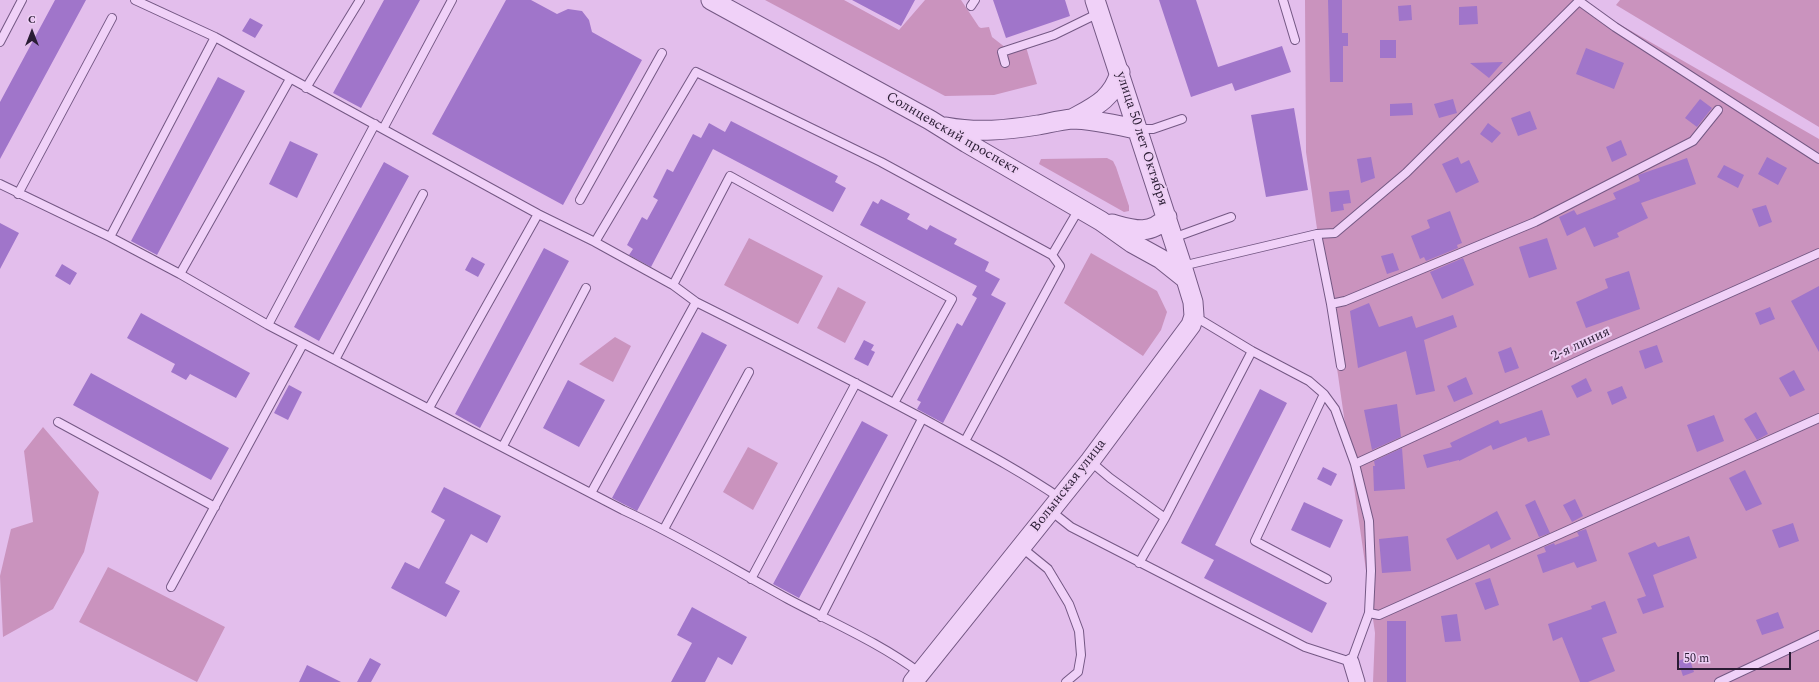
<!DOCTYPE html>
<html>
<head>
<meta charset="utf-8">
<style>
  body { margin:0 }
  #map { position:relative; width:1819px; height:682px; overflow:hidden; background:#e3beec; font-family:Spectral,serif }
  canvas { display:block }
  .north { position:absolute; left:12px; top:12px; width:40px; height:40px; -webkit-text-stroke:3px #edcef4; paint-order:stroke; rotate:0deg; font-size:11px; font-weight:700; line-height:16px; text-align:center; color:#2a1c34 }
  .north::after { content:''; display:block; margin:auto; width:14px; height:18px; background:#2a1c34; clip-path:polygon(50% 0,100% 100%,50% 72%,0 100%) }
  .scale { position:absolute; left:1677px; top:652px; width:114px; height:18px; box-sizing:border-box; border:2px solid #2a1c34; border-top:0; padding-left:5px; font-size:12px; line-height:14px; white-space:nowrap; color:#2a1c34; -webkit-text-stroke:3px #edcef4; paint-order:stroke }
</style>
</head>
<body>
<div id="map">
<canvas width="1819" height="682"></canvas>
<div class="north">С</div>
<div class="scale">50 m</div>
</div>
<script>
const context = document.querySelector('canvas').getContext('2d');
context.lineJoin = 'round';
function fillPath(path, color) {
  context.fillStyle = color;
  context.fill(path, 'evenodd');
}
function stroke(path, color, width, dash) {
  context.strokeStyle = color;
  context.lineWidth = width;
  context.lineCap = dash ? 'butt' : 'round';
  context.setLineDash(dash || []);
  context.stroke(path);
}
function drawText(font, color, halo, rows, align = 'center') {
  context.font = font + ' Spectral,serif';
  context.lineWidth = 4;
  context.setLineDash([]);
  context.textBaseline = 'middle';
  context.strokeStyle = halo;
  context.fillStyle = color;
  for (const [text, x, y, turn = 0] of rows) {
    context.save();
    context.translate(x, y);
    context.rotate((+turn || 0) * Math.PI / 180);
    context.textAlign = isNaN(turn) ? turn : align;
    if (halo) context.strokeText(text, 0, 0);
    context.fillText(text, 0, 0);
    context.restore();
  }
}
const green = new Path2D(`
  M765 0H844L899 30 925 0H961L979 27 981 28 989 27 992 37 1006 48 1026 47 1037 84 994 95 945 96Z
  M1305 0H1580L1579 1 1819 139V682H1373L1375 633 1306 152Z
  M1620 0H1819V127L1616 5Z
  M1107 158 1113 161 1116 167 1129 206V211L1124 212 1039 164 1041 159Z
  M749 238 823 276 798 324 724 285Z
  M1091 253 1157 291 1167 312 1161 330 1143 356 1064 303Z
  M838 287 866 302 845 343 817 328Z
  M615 337 631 346 613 382 579 364Z
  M43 427 99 492 84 552 53 609 3 637 0 576 11 529 33 522 24 451Z
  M748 447 778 463 753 510 723 492Z
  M108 567 225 627 197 682 79 622Z`);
const building = new Path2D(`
  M55 0H86L0 159V102Z
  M384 0H420L361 108 333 93Z
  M506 0H531L557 14 568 9 582 11 589 20 592 32 642 60 563 205 432 134Z
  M852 0H915L901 26Z
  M993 0H1065L1070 16 1006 38Z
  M1159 0H1196L1218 67 1282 46 1291 72 1235 91 1232 83 1191 97Z
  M1328 0H1342V33H1348V46H1343V82H1330Z
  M1411 5 1412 20 1399 21 1398 6Z
  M1477 6 1478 24 1459 25V7Z
  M250 18 263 25 255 38 242 31Z
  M1380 40H1396V58H1380Z
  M1586 48 1624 63 1614 89 1576 74Z
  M1503 62 1489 78 1470 63Z
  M218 77 245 91 157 255 131 241Z
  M1453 99 1457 113 1439 118 1434 104Z
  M1700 99 1712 108 1697 127 1685 118Z
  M1412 103 1413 115 1390 116V104Z
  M1294 108 1308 190 1266 197 1251 115Z
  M1530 111 1537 129 1518 136 1511 118Z
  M731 121 838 176 835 182 846 188 833 212 713 149 651 267 629 255 633 249 627 245 642 217 647 220 658 200 653 197 667 169 673 172 693 134 701 138 709 123 725 132Z
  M1488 123 1501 133 1492 143 1480 134Z
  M1621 140 1627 155 1612 162 1606 147Z
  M290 141 318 154 297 198 269 184Z
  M1371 157 1375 178 1361 183 1357 159Z
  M1458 157 1461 164 1469 160 1479 182 1456 193 1442 164Z
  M1767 157 1787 168 1778 185 1758 174Z
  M1687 158 1696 184 1641 203 1648 218 1617 233 1619 237 1594 247 1585 227 1567 236 1559 217 1574 210 1577 215 1616 199 1613 193 1640 181 1638 175Z
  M384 162 409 176 319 341 294 327Z
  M1724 165 1744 175 1738 188 1717 177Z
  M1349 190 1351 203 1343 204 1344 210 1331 212 1329 192Z
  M881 199 910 214 907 219 927 230 930 225 943 232 957 239 954 244 989 262 985 271 1000 279 991 295 1006 303 943 423 917 409 921 402 917 400 957 323 962 326 977 298 972 295 977 286 860 225 873 201 878 204Z
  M1766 205 1772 222 1759 227 1752 209Z
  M1450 211 1462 243 1457 245 1458 248 1426 261 1424 257 1420 259 1411 236 1430 228 1427 220Z
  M0 223 19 233 0 269Z
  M1547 238 1557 269 1529 278 1519 247Z
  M544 248 569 261 480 428 455 414Z
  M1393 253 1399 270 1387 274 1381 256Z
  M472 257 485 264 478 277 465 270Z
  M1463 258 1474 285 1442 299 1430 272Z
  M62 264 77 273 70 285 55 276Z
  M1629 271 1640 309 1586 328 1576 302 1608 288 1605 279Z
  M1819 286V352L1791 301Z
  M1369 303 1379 327 1412 316 1416 328 1453 315 1457 327 1424 340 1435 391 1416 395 1406 351 1358 368 1350 311Z
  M1770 307 1775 319 1760 325 1755 313Z
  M141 313 250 373 236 398 190 374 186 380 175 374 171 372 175 364 127 338Z
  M702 332 727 345 637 511 612 498Z
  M864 340 874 345 871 350 875 352 868 366 854 359Z
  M1657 345 1663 362 1645 369 1639 351Z
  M1511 347 1519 368 1505 373 1498 352Z
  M1794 370 1805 390 1790 397 1779 378Z
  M91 373 229 448 211 480 73 405Z
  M1466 377 1473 394 1454 402 1447 386Z
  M1586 378 1592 391 1577 398 1571 386Z
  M568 380 605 400 579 447 543 428Z
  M289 385 302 392 288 420 274 413Z
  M1622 386 1627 398 1612 405 1607 392Z
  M1260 389 1287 403 1215 545 1327 603 1312 633 1204 578 1214 560 1181 543Z
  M1397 404 1401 437 1372 450 1364 410Z
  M1542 410 1550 435 1528 442 1526 437 1493 450 1491 445 1459 461V460L1427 468 1423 455 1452 447 1450 443 1498 420 1500 424Z
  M1756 412 1768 434 1757 440 1744 419Z
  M1714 415 1724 441 1697 452 1687 425Z
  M862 421 888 435 799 598 773 584Z
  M1402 448 1405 489 1374 491 1373 466H1375L1374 461Z
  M1323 467 1337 474 1331 486 1317 479Z
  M1745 470 1762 504 1746 511 1729 478Z
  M444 487 501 516 487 543 471 534 445 583 460 591 446 617 391 588 405 562 419 569 445 520 431 512Z
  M1575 499 1583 516 1572 522 1563 505Z
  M1535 500 1550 533 1539 537 1525 505Z
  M1304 502 1343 520 1330 548 1291 530Z
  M1497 511 1511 539 1491 549 1489 544 1457 560 1446 539Z
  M1793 523 1799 541 1779 548 1772 530Z
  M1586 529 1597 561 1577 568 1574 562 1543 573 1537 555 1546 552 1544 547 1554 543 1555 545 1579 536 1577 532Z
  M1408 536 1411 571 1382 573 1379 539Z
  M1689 536 1697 558 1653 575 1664 607 1643 614 1637 599 1646 596 1628 553 1655 542 1658 547Z
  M1490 578 1499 605 1485 610 1475 583Z
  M1605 601 1617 633 1602 638 1615 671 1588 682H1580L1562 637 1553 641 1548 624 1592 609 1591 606Z
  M692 607 747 637 732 665 718 657 705 682H671L692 643 677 635Z
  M1778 612 1784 628 1762 635 1756 620Z
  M1457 614 1461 641 1445 642 1441 616Z
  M1387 621H1406V682H1387Z
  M1689 657 1694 672 1683 676 1678 661Z
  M370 658 381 664 371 682H357Z
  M307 665 341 682H299Z`);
const service = new Path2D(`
  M135 0 215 37 538 214 595 242 673 285 696 302C772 340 847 378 922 418 969 444 1016 468 1060 498
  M1283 0 1295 40
  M1579 1 1615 27 1819 159
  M971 6 975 0
  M0 42 22 0
  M1005 63 1002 52 1054 35 1099 13
  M306 88 360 0
  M383 129 452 0
  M1136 129H1153L1182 119
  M0 184 110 237 180 274 268 325 335 360 623 510C680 536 733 569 788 599 833 623 880 643 920 673
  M18 194 112 18
  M580 200 662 53
  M1317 234 1331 304 1341 366
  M110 237 215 37
  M1173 238 1231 217
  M595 242 696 72 881 162 1052 255 1060 266 965 441
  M1052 255 1079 209
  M1182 266 1317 234 1335 233 1406 173 1580 0
  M180 274 290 79
  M673 285 730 176 952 299 894 403
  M1331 304 1345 301 1535 222 1693 141 1718 110
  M1194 316 1252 351 1309 381 1324 394 1255 541 1327 579
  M268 325 375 124
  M335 360 423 194
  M429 408 538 214
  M58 422 215 507
  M503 446 586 288
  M1090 461 1110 478 1165 518
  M1355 464 1595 353 1819 253
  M591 493 696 302
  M1051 511 1071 527 1305 647 1351 662 1369 613 1371 571 1369 521 1355 464 1335 409 1324 394
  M664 529 749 372
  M1021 547 1048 569 1069 604 1079 631 1081 655 1078 672 1066 682
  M1139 563 1165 518 1252 351
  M751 579 856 383
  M171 587 303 344
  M1369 613 1379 615 1819 418
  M821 617 922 419
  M1719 682 1819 635`);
const minor = new Path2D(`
  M1351 662 1357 682`);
const tertiary = new Path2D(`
  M711 0 930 120 967 143 1101 221 1132 243 1161 259 1186 279
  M1072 119C1094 107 1113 99 1120 72
  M946 127C977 133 1007 130 1038 125 1049 123 1061 120 1072 119 1090 119 1117 125 1136 129
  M1112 224C1134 230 1150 236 1167 217
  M913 682 1090 461 1191 325 1194 316 1193 302 1182 266 1095 0`);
const streetNames = [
  ["Солнцевский проспект",952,134,30],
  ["улица 50 лет Октября",1141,139,72],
  ["2-я линия",1581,345,-25],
  ["Волынская улица",1069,486,-52]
];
fillPath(green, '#ca93be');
fillPath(building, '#a075ca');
stroke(service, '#745884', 10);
stroke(minor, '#745884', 17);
stroke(tertiary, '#745884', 21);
stroke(service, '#f0d1f8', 8);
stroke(minor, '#f0d1f8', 15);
stroke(tertiary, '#f0d1f8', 19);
drawText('14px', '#2a1c34', '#edcef4', streetNames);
</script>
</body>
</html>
